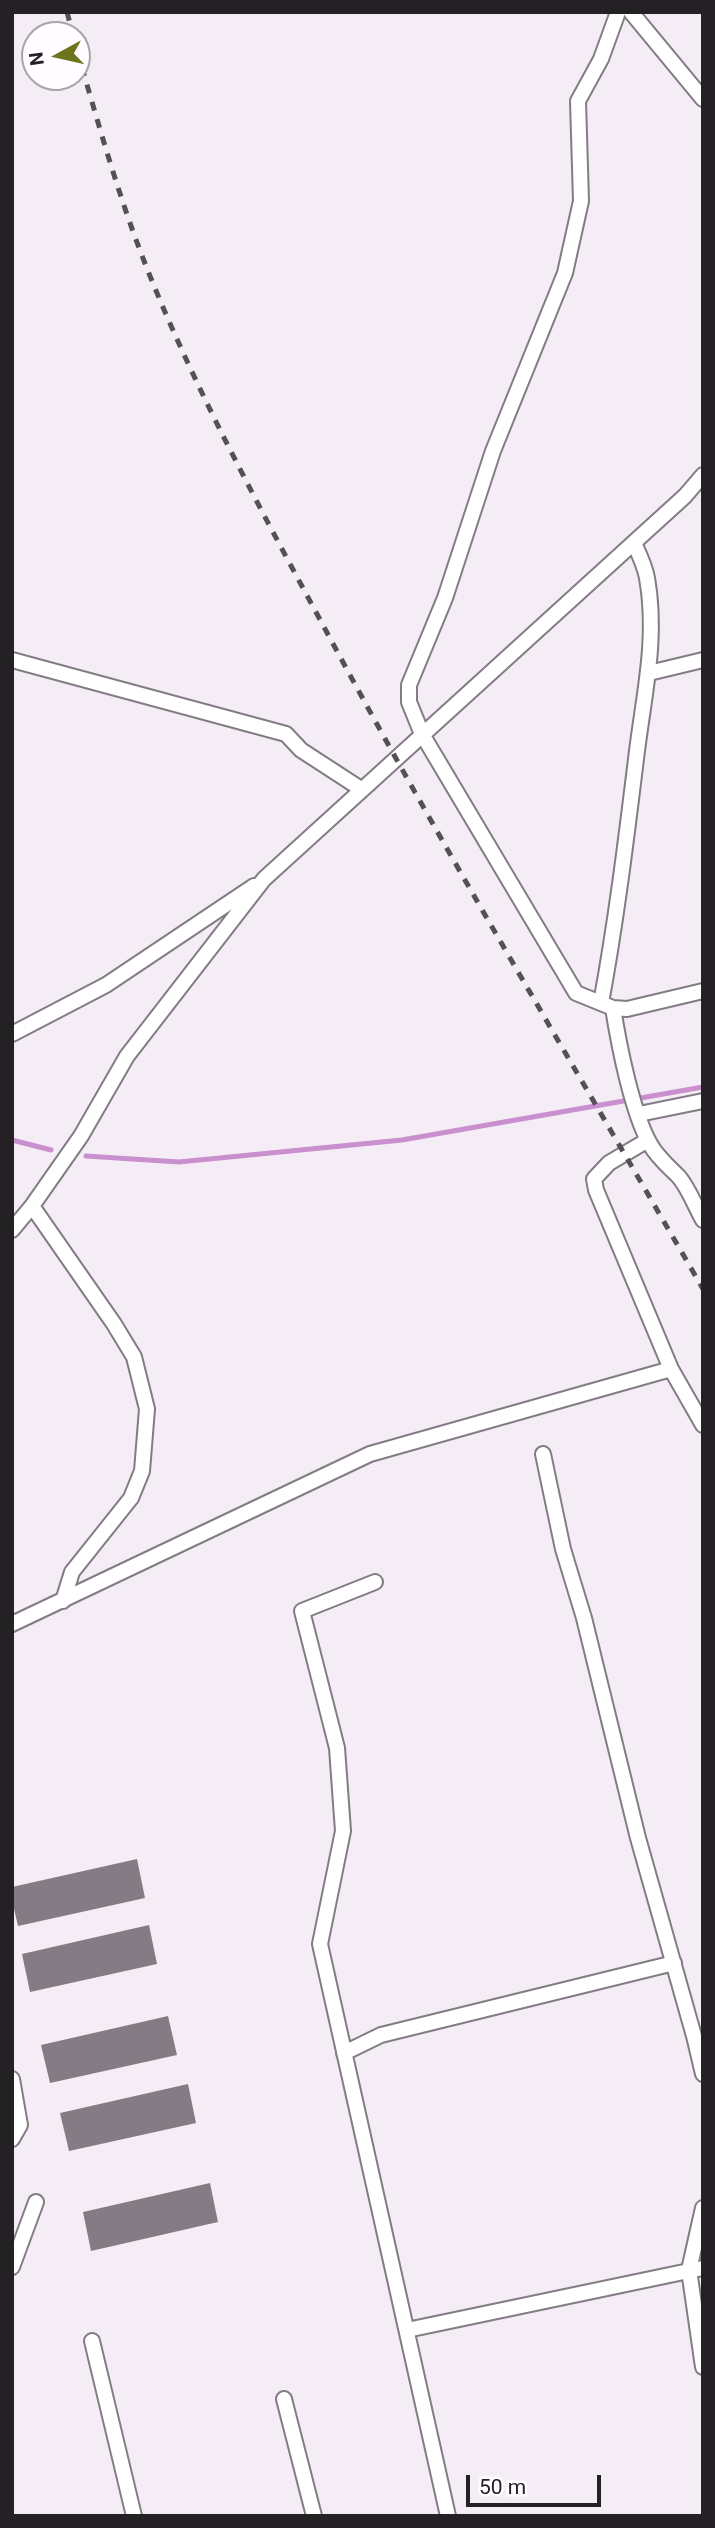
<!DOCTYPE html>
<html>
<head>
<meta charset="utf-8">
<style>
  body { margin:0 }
  #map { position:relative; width:715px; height:2528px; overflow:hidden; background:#f5edf6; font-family:Roboto,sans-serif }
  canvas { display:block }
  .frame { position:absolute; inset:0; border:14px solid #242124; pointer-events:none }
  .north { position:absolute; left:21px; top:21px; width:70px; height:70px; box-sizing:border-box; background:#fffdff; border:2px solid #a7a5a7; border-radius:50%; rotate:262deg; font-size:19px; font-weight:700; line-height:28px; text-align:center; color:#242124 }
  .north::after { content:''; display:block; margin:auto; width:24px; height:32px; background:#6e741d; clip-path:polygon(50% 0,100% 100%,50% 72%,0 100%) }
  .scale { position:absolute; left:466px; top:2475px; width:135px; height:32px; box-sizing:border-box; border:4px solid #242124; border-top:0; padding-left:9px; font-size:21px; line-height:24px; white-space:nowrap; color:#242124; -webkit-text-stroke:5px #fffdff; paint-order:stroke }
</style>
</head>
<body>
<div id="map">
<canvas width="715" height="2528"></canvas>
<div class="frame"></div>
<div class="north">N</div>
<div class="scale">50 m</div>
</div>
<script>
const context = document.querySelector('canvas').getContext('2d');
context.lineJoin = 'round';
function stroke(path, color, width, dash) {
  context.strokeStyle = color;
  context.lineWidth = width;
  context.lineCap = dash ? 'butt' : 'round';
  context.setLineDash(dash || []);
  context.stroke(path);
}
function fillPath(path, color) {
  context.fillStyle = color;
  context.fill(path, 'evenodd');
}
const stream = new Path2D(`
  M12 1140 51 1150
  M86 1156 179 1162 402 1140 703 1087`);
const building = new Path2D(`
  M137 1859 145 1898 18 1926 12 1900V1887Z
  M149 1925 157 1964 30 1992 22 1954Z
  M168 2016 177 2055 50 2083 41 2045Z
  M188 2084 196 2123 69 2151 60 2113Z
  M210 2183 218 2222 91 2251 83 2212Z`);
const street = new Path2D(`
  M618 12 601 59 578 101 581 201 565 273 493 451 445 598 409 685V702L422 734 576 993 613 1008 627 1009 703 991
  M631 12 703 99
  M12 660 286 734 301 750 361 789
  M649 673 703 660
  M601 1003C616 922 626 841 636 759 643 698 658 640 647 578 645 566 639 554 634 543
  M613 1008C619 1046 632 1112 650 1144 657 1157 669 1167 679 1177 689 1189 695 1206 703 1220
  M12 1034 106 985 254 886
  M639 1114 703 1101
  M648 1140 609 1163 594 1179 596 1190 671 1369 703 1425
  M32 1206 114 1324 134 1357 147 1409 142 1471 131 1498 72 1572 63 1601
  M12 1230 32 1206 81 1136 127 1056 264 879 685 496 703 475
  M543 1454 563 1549 584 1618 638 1838 694 2036 703 2074
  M375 1582 302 1611 337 1748 343 1831 320 1944 448 2516
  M12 1624 370 1454 671 1369
  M344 2053 381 2035 674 1963
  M12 2079 20 2125 12 2139
  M703 2208 689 2270 703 2367
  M12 2267 36 2202
  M407 2330 703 2268
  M92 2341 134 2516
  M284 2399 314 2516`);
const rail = new Path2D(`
  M67 12 73 35
  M77 50C99 126 120 202 150 276 199 397 262 512 324 627 444 851 576 1069 703 1289`);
stroke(stream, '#c98fce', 5);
fillPath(building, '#847c84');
stroke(street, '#837c84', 18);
stroke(street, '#fff', 14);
stroke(rail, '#545054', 5, [9, 9]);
</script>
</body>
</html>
